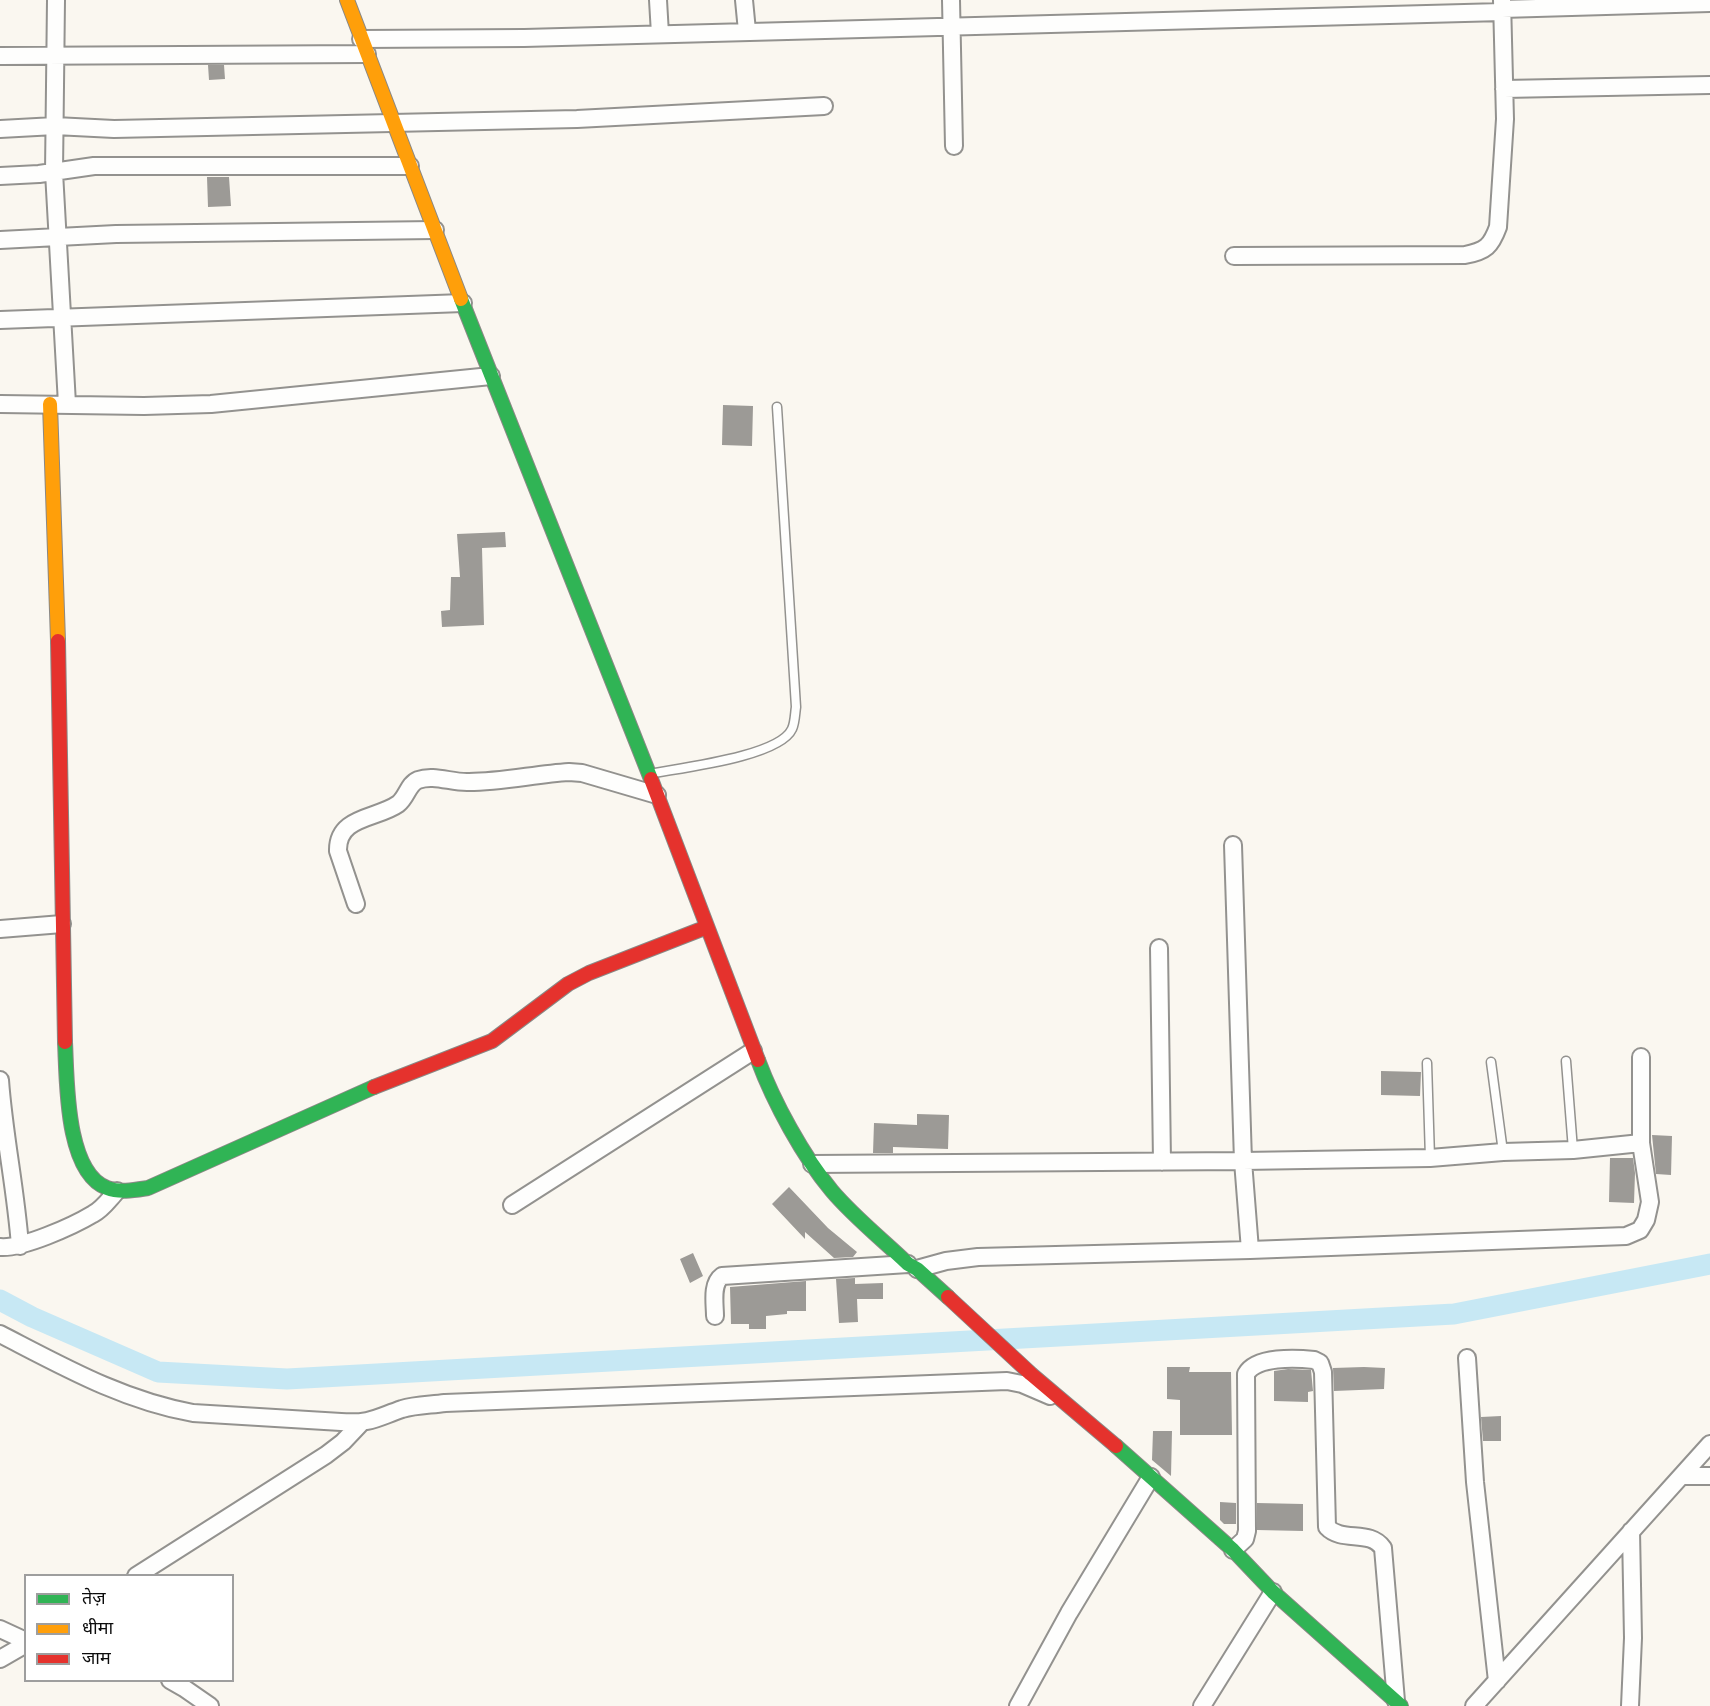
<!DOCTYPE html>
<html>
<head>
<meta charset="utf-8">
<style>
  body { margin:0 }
  #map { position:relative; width:1710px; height:1706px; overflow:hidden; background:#faf7f0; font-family:"Libre Baskerville","Noto Sans Devanagari",serif }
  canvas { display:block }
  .legend { position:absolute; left:24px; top:1574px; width:210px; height:108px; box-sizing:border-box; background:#fff; border:2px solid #9e9e9e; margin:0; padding:8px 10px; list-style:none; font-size:18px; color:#0c0c0c }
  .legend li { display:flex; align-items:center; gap:12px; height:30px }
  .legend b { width:30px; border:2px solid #9e9e9e }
</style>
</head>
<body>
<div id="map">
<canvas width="1710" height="1706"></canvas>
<ul class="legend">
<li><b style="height:8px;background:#30b455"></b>तेज़</li>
<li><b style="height:8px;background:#ff9f0a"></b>धीमा</li>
<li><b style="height:8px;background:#e5322d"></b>जाम</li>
</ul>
</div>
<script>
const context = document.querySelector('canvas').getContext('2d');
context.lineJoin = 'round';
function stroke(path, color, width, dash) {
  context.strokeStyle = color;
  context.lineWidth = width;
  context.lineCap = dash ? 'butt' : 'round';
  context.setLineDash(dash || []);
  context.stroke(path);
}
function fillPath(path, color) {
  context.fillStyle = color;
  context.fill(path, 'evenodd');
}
const canal = new Path2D(`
  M0 1300 32 1317 158 1372 287 1379 1454 1314 1710 1264`);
const building = new Path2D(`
  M208 65H224L225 79 209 80Z
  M207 177H229L231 206 208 207Z
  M723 405 753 406 752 446 722 445Z
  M505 532 506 547 482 548 484 625 442 627 441 611 450 610 451 577H460L457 534Z
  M1381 1071 1421 1072 1420 1096 1381 1095Z
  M917 1114 949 1115 948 1149 893 1147V1153H873L874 1123 917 1125Z
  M1652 1135 1672 1136 1671 1175 1656 1174Z
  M1610 1158H1633L1635 1173 1634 1203 1609 1202Z
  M789 1187 828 1228 857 1252 853 1257 834 1258 805 1232V1239L772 1204Z
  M693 1253 703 1276 690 1283 680 1259Z
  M855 1278V1284L883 1283V1299H857L858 1322 839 1323 836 1279Z
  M806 1281V1311H787V1314L766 1316V1329H749V1324H731L730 1287Z
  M1167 1367H1190L1189 1372H1231L1232 1435H1180V1400L1167 1399Z
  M1364 1367 1385 1368 1384 1389 1334 1391 1333 1368Z
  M1288 1369 1311 1370 1313 1391 1308 1392V1402L1274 1401V1371Z
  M1501 1416V1441H1483L1481 1417Z
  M1153 1431H1172L1171 1476 1152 1460Z
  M1220 1502 1236 1503V1524H1224L1220 1520Z
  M1257 1503 1303 1504V1531L1257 1530Z`);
const lane = new Path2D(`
  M649 774C679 768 779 757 792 729 795 723 795 713 796 707L777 407
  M1566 1061 1573 1150
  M1491 1062 1503 1152
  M1427 1063 1430 1158`);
const street = new Path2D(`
  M56 0 54 172 67 404
  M658 0 660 34
  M744 0 747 31
  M951 0 954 146
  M1502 9 1710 3
  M361 39 524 38 1502 12
  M0 56 367 54
  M1504 89 1710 85
  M0 129 55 126 114 129 577 119 824 106
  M0 176 39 174 94 166H410
  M0 240 116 234 435 230
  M1234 256 1465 255C1486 251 1491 246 1498 227L1505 119 1502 0
  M0 320 463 303
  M0 404 144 406 211 404 491 376
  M1233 845 1243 1161 1250 1250
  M356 904 338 851C337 816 377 819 398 804 407 797 408 784 418 780 434 774 452 783 469 782 502 782 536 774 569 772L582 773 657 795
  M0 929 62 924
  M1159 948 1162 1162
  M0 1080C4 1136 16 1190 20 1246
  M812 1164 1243 1161 1430 1158 1503 1152 1573 1150 1641 1143
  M512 1205 753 1051
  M0 1247C22 1249 73 1226 93 1214 103 1209 110 1198 117 1191
  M917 1269 946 1261 978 1257 1250 1250 1626 1236 1640 1230 1646 1220 1650 1202 1641 1143V1057
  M715 1316C715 1304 711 1284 722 1276L908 1264
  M0 1334C64 1367 122 1400 193 1413L341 1422C370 1424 376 1418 402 1409 415 1405 431 1405 445 1403L1007 1381 1022 1384 1050 1396
  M1467 1358 1475 1482 1497 1681
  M1683 1476H1710
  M1233 1550 1245 1539 1247 1531 1246 1374C1256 1356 1296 1358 1314 1360L1320 1363 1323 1372 1327 1527C1342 1543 1370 1529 1383 1548L1396 1701
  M136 1576 326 1455 343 1442 361 1423
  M0 1629 26 1641
  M0 1659 26 1644
  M170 1680 184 1688 210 1706
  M1018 1706 1069 1613 1151 1477
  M1202 1706 1273 1592
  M1474 1706 1710 1444
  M1630 1706 1633 1638 1631 1531`);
const fast = new Path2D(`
  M461 299 651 779
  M65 1042C67 1079 65 1172 107 1188 120 1193 135 1190 148 1188L374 1087
  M758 1060C774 1103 803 1156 832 1191 854 1217 883 1240 908 1264L917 1269 948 1297
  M1116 1446 1233 1550 1273 1592 1401 1706`);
const slow = new Path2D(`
  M347 0 461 299
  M50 404 58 641`);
const jam = new Path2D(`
  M58 641 65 1042
  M651 779 758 1060
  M374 1087 492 1041 568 984 589 973 707 927
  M948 1297 1031 1374 1116 1446`);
stroke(canal, '#c7e8f4', 21);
fillPath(building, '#9c9a96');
stroke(lane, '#93928f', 11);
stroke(street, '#93928f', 20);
stroke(fast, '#8a8885', 16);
stroke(slow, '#8a8885', 16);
stroke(jam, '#8a8885', 16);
stroke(lane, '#fefefd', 8);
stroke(street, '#fefefd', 16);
stroke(fast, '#30b455', 14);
stroke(slow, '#ff9f0a', 14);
stroke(jam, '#e5322d', 14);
</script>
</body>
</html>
